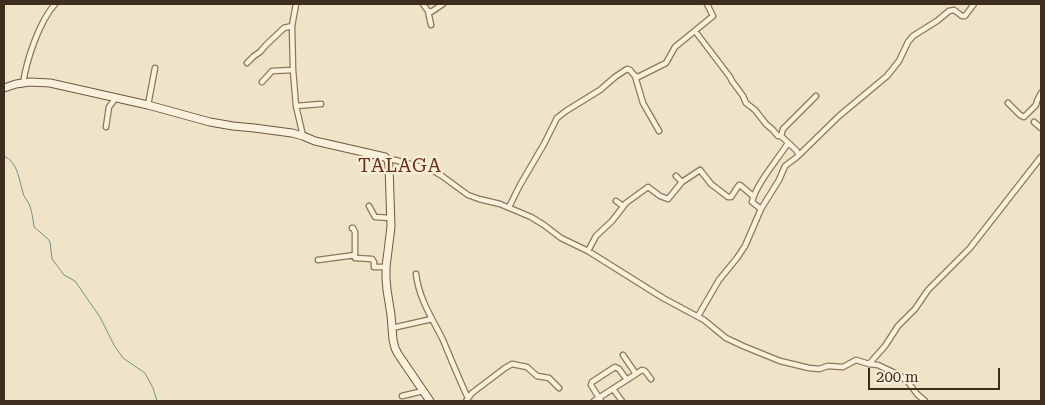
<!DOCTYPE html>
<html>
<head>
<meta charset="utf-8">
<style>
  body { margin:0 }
  #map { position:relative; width:1045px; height:405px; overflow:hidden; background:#f0e4c8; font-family:"Roboto Serif",serif }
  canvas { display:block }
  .frame { position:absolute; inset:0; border:5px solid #3d2e20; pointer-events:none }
  .scale { position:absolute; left:868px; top:368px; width:132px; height:22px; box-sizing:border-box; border:2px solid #3d2e20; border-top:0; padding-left:6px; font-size:15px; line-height:18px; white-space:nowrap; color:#3d2e20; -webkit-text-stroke:4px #f7eed8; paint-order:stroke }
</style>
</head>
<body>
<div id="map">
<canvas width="1045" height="405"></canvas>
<div class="frame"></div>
<div class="scale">200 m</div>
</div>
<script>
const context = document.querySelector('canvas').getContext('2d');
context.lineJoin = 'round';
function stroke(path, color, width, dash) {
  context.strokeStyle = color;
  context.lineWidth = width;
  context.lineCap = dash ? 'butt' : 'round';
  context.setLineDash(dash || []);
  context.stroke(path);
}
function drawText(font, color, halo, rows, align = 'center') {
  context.font = font + ' "Roboto Serif",serif';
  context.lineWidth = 4.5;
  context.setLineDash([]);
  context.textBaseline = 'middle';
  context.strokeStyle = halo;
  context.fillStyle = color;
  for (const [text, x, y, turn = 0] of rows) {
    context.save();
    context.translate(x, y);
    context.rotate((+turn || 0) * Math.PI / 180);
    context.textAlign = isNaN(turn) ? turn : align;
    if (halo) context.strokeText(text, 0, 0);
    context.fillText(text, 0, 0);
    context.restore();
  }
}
const stream = new Path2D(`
  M4 156C18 162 19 180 23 193 24 197 27 200 29 204 32 211 33 219 34 227L48 239 50 242 52 259 64 275 75 281 100 317 114 345 123 358 145 373 153 388 157 401`);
const street = new Path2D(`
  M296 4 292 26 293 70 296 106 303 136
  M423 4 428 11 431 12 443 4
  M428 11 431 25
  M695 31 730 77 732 81 743 96 746 103 755 110 766 124 773 130 778 136H781L796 150 799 155
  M247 63 254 56 260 52 266 45 284 28 292 26
  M635 76 643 103 659 131
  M262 82 272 71 293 70
  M23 83C27 59 39 22 55 4
  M1008 103 1020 115 1024 117 1036 105 1037 101 1041 93
  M148 105 155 68
  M296 106 321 104
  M1034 122 1041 128
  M106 127 109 107 115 99
  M781 136 783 129 816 96
  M388 160H395L432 170 442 176 468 195 479 199 500 204 531 217 544 225 561 238 588 251 663 298 704 320 726 338 743 346 780 361 809 368 819 369 828 366 843 367 856 360 869 364 878 365 899 375 908 382 917 394 925 401
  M676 176 682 182 700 170 711 184 728 197H731L739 185H740L753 196
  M616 201 623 206
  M369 206 375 217 391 218
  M509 207 520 185 544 144 557 118 566 111 600 90 615 77 627 69 630 70 634 75 638 77 666 63 675 47 713 16 707 4
  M761 209 752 202C756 184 778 159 788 143
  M352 228H353L355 232V258L372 259 374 262V267H386
  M588 251 596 236 612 221 626 203 648 187 660 196 668 199 682 182
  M318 260 355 255
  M416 274C419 299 432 318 443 340 451 359 459 379 468 398
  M698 316 719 280 737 258 745 246 761 209 779 180 785 166 797 157 839 116 887 76 899 61 908 42 913 36 937 21 949 11 954 10 962 16H965L974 4
  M392 328 432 319
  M623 355 636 374
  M869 364 885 346 898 326 915 309 928 290 970 248 1041 157
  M613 389 622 401
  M402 396 423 391
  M466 401 472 393 505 368 512 364 527 367 537 376 549 378 559 388
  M594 401 642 370 645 371 651 379
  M601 401 591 385 592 382 615 367 619 369 627 380`);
const secondary = new Path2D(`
  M4 88 16 84 30 82 50 83 148 105 210 122 233 126 254 128 292 133 303 136 315 141 385 157 388 160 389 165 391 227 386 267V278L387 290 391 315 393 340 395 348 398 354 430 401`);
const quarterNames = [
  ["TALAGA",400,166]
];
stroke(stream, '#6f938a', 1);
stroke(street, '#8d765c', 7);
stroke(secondary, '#6f573f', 9);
stroke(street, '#faf1dc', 4.5);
stroke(secondary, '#faf1dc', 7);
context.letterSpacing = '1px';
drawText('19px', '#6b2e1e', '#f7eed8', quarterNames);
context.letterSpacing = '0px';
</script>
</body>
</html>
